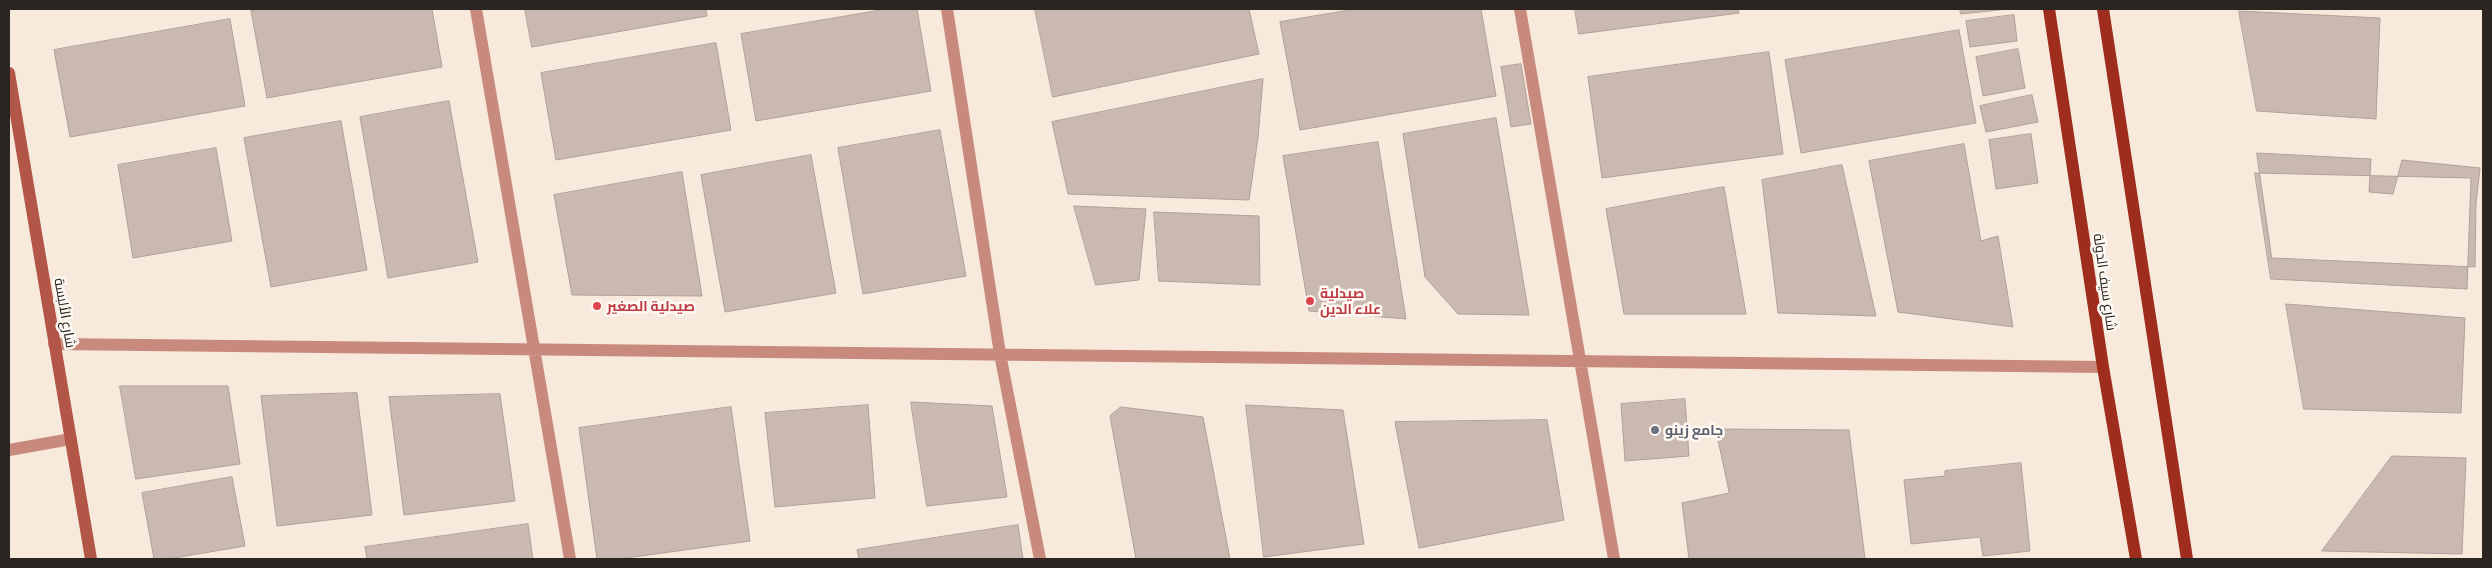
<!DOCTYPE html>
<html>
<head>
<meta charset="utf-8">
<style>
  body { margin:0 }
  #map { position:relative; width:2492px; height:568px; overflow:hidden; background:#f7eadd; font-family:Barlow,sans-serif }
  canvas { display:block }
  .frame { position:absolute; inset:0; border:10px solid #2a2521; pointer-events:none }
</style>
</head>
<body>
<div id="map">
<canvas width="2492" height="568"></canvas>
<div class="frame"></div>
</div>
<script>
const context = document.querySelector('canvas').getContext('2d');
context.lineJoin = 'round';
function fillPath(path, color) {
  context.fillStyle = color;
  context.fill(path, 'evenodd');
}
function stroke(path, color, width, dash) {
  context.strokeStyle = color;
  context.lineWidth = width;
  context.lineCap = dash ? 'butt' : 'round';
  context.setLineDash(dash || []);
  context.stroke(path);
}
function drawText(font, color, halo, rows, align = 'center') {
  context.font = font + ' Barlow,Cairo,sans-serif';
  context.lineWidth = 5;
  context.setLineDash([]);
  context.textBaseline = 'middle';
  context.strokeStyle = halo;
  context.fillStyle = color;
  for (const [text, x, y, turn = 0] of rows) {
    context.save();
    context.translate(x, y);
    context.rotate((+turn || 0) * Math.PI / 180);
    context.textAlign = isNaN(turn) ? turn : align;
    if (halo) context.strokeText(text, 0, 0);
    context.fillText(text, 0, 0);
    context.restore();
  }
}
const building = new Path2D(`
  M263 9H432L442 67 267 98 251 11Z
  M525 9H706L707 16 532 47Z
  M887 9H917L931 91 756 121 741 34Z
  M1035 9H1249L1259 54 1053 97Z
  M1356 9H1481L1496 96 1300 130 1280 22Z
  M1575 9H1738L1739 13 1579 34Z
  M1960 9H2008L1961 14Z
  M2239 11 2380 18 2376 119 2257 111Z
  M2014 15 2017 41 1970 47 1966 21Z
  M230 19 245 106 70 137 54 50Z
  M1959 30 1976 123 1801 153 1785 60Z
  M716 43 731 130 556 160 541 73Z
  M2018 49 2025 88 1983 96 1976 57Z
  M1769 52 1783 154 1602 178 1588 77Z
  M1521 64 1531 124 1511 127 1501 67Z
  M1263 79 1258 138 1249 200 1068 194 1052 122Z
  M2032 95 2038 122 1986 132 1980 106Z
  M449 101 478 262 388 278 360 117Z
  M1496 118 1529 315 1458 314 1425 277 1403 134Z
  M341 121 367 270 271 287 244 138Z
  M940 130 966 276 863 294 838 148Z
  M2031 134 2038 183 1996 189 1989 140Z
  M1378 142 1406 319 1309 311 1283 156Z
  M1964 144 1981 241 1998 236 2013 327 1898 312 1869 161Z
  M216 148 232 241 133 258 118 165Z
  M2257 153 2371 159 2369 192 2393 194 2402 160 2480 168 2476 203 2475 267 2272 258Z
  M811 155 836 293 725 312 701 175Z
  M1842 165 1876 316 1778 313 1762 180Z
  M682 172 702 296 572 295 554 195Z
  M2255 173 2471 178 2467 289 2271 279Z
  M1724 187 1746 314H1624L1606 209Z
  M1074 206 1146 209 1139 280 1096 285Z
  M1154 212 1259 216 1260 285 1159 281Z
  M2286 304 2465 318 2461 413 2304 409Z
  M120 386H228L240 464 136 479Z
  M357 393 372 515 277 526 261 396Z
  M500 394 515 501 404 515 389 397Z
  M1685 399 1689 456 1625 461 1621 404Z
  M911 402 992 406 1007 497 927 506Z
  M868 405 875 498 775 507 765 413Z
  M1246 405 1343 410 1364 544 1264 557Z
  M731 407 750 541 619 559H597L579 428Z
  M1121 407 1203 417 1230 559H1136L1110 416Z
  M1547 420 1564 520 1419 548 1395 422Z
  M1716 429 1849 430 1865 559H1689L1682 503 1729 493Z
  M2392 456 2466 458 2462 554 2322 551Z
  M2021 463 2030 551 1983 556 1980 537 1911 544 1904 480 1945 476V471Z
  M232 477 245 546 168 559H154L142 493Z
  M528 524 533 559H367L365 547Z
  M1018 525 1023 559H859L857 550Z`);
const minor = new Path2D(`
  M476 9 570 559
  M947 9 1000 354 1040 559
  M1520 9 1614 559
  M54 344 2103 367
  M9 450 71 439`);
const secondary = new Path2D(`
  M9 73 91 559`);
const primary = new Path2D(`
  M2049 9 2103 367 2136 559
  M2103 9 2187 559`);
const markers = [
  [1310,301,5,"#e0444e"],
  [597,306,5,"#e0444e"],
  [1655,430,5,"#6b7280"]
];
const streetNames = [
  ["شارع سيف الدولة",2105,282,82],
  ["شارع الألبسة",65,313,80]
];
const healthNames = [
  ["صيدلية",1320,293],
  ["علاء الدين",1320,309],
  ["صيدلية الصغير",607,306]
];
const worshipNames = [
  ["جامع زينو",1665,430]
];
fillPath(building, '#cab9b1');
stroke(building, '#b0a098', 1);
stroke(minor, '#c98a7e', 12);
stroke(secondary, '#b25748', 12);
stroke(primary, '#9e2d1d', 12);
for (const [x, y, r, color] of markers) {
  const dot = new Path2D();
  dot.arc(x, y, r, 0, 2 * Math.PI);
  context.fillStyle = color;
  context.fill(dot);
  stroke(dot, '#fef8f3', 2);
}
drawText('14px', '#2a2521', '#fef8f3', streetNames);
drawText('bold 14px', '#be3a42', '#fef8f3', healthNames, 'left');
drawText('bold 14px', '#5b616d', '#fef8f3', worshipNames, 'left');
</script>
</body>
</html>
